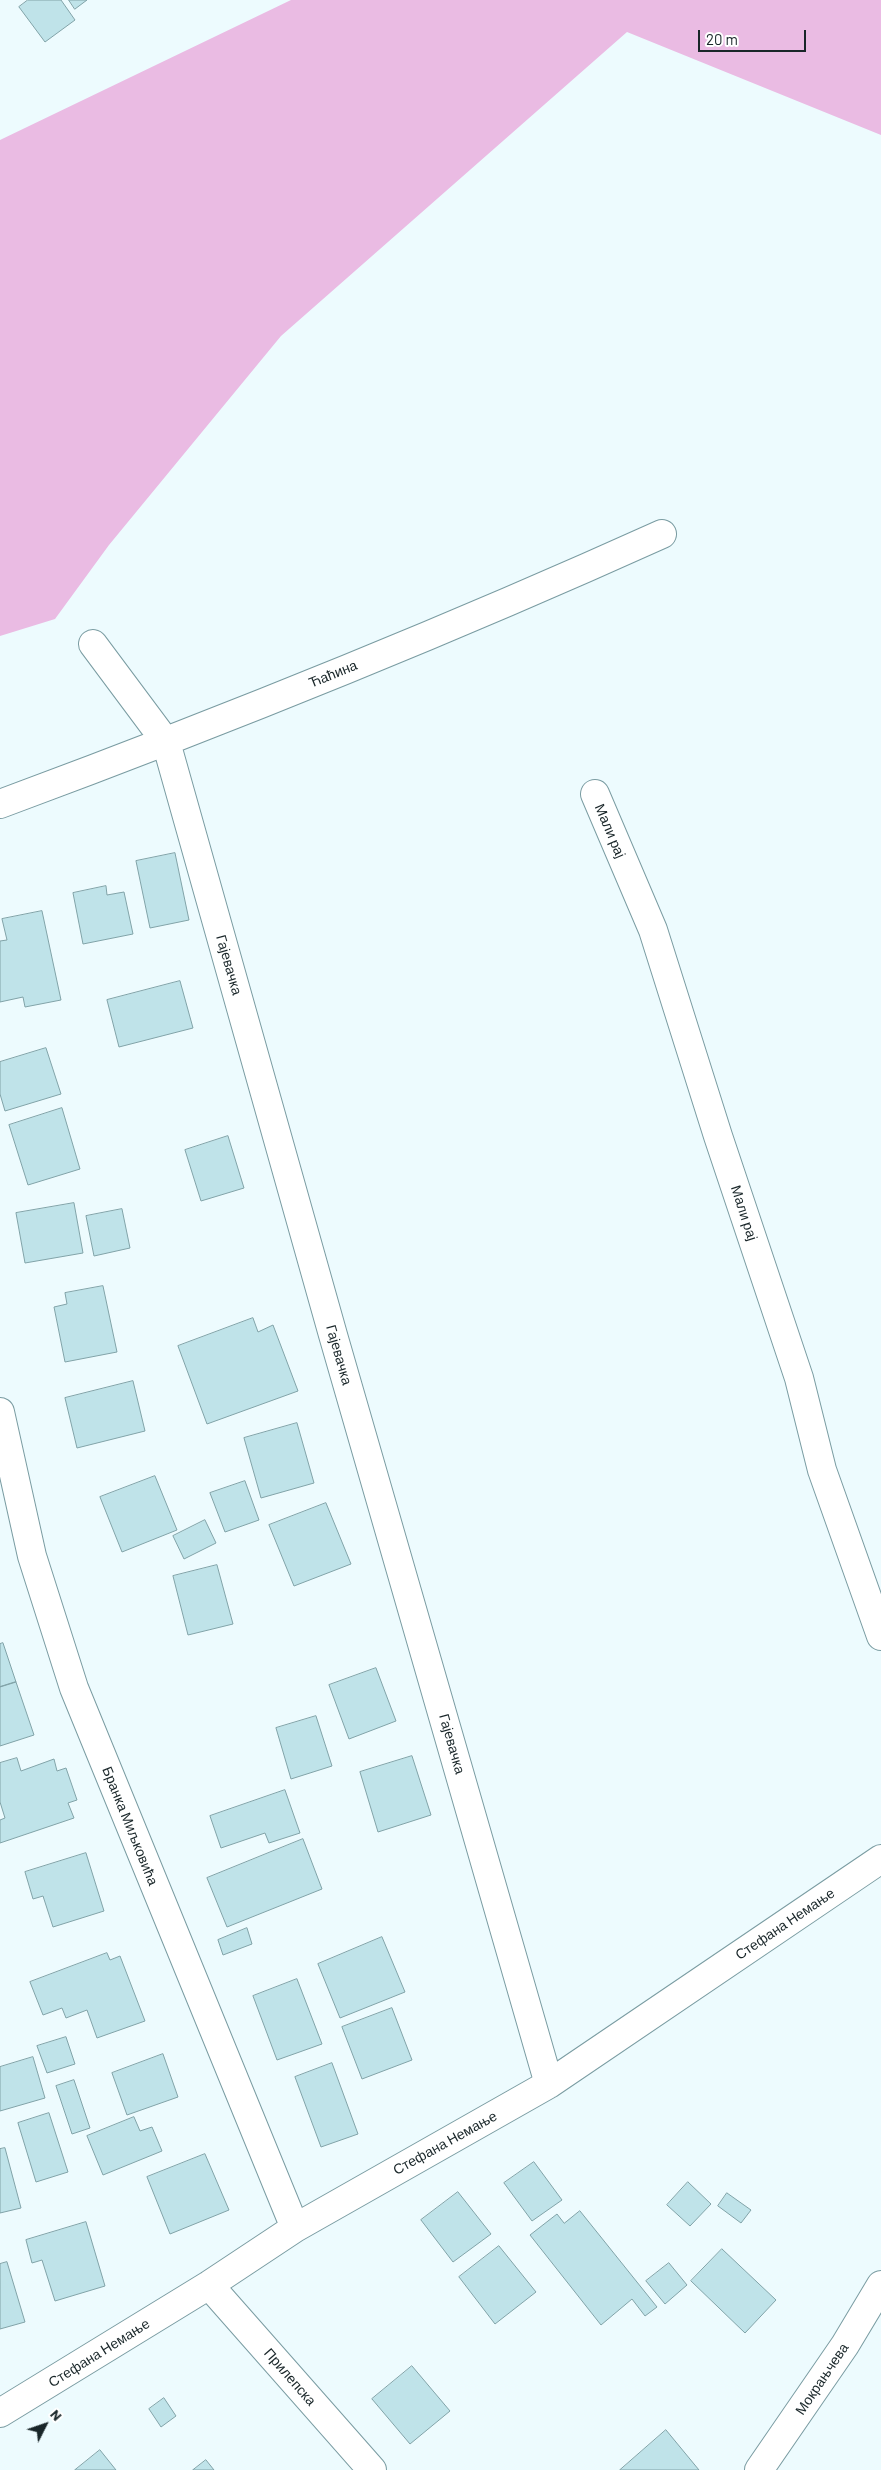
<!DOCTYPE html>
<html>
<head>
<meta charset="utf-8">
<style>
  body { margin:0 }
  #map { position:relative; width:881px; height:2470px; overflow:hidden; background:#edfbfe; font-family:Barlow,sans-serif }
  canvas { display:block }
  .north { position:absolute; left:20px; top:2400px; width:50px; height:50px; -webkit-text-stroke:4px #fff; paint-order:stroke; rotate:49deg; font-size:14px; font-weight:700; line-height:20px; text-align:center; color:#192629 }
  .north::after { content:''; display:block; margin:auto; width:18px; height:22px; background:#192629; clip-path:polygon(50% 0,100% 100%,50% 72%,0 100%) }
  .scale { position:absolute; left:698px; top:30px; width:108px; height:22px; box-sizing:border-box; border:2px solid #192629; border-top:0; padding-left:6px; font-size:15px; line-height:18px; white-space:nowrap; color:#192629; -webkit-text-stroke:4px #fff; paint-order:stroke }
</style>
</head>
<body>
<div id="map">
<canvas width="881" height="2470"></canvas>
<div class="north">N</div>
<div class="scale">20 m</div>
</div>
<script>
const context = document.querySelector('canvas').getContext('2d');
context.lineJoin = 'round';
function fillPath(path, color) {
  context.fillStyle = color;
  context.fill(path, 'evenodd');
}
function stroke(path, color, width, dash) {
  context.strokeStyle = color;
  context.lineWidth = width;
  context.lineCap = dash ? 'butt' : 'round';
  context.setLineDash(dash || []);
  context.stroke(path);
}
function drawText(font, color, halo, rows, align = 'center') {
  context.font = font + ' Barlow,sans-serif';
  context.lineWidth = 4.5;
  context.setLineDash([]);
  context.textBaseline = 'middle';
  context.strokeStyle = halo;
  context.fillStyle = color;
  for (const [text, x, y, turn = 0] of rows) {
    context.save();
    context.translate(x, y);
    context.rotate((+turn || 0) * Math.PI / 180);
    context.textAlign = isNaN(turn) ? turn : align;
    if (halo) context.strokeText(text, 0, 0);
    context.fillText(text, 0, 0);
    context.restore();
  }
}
const green = new Path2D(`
  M291 0H881V135L627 32 281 336 109 545 55 619 0 636V140Z`);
const building = new Path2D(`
  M28 0H61L75 20 45 42 19 7Z
  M69 0H87L75 9Z
  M175 853 189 920 150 928 136 861Z
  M106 886 107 895 124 892 133 934 83 944 73 893Z
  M42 911 61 1000 25 1007 23 997 0 1002V941L7 940 2 919Z
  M180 981 193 1028 119 1047 107 1000Z
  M46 1048 61 1094 5 1111 0 1094V1062Z
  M62 1108 80 1169 28 1185 9 1125Z
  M228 1136 244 1188 201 1201 185 1150Z
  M74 1203 83 1253 25 1263 16 1213Z
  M122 1209 130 1248 94 1256 86 1216Z
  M103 1286 117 1352 65 1362 54 1307 67 1304 65 1293Z
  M253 1318 258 1332 273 1325 298 1391 207 1424 178 1346Z
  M133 1381 145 1431 77 1448 65 1398Z
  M297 1423 314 1483 261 1498 244 1438Z
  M155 1476 177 1530 122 1552 100 1497Z
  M245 1481 259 1520 225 1532 210 1493Z
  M326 1503 351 1564 294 1586 269 1525Z
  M205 1520 216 1543 184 1559 173 1536Z
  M217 1565 233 1624 188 1635 173 1576Z
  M3 1643 16 1682 0 1687V1644Z
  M376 1668 396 1721 349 1739 329 1685Z
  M16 1682 34 1735 0 1746V1687Z
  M316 1716 332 1766 291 1779 276 1728Z
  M412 1756 431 1815 378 1832 360 1772Z
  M17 1758 21 1771 54 1759 57 1771 66 1768 77 1800 68 1803 74 1818 0 1843V1820L5 1818 0 1802V1763Z
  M285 1790 300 1833 269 1843 265 1833 221 1848 210 1816Z
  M303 1839 322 1889 227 1927 207 1878Z
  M86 1853 104 1911 53 1927 43 1896 33 1899 25 1872Z
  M247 1928 252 1944 223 1955 218 1940Z
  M382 1937 405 1992 340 2018 318 1964Z
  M107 1953 110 1960 120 1956 145 2021 97 2038 87 2010 66 2018 62 2008 43 2015 30 1982Z
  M297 1979 322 2044 277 2060 253 1996Z
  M392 2008 412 2060 362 2079 342 2027Z
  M66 2037 75 2064 47 2073 37 2046Z
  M163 2054 178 2097 127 2115 112 2073Z
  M33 2057 45 2098 0 2111V2067Z
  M332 2063 358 2134 321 2147 295 2077Z
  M74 2080 90 2128 72 2134 56 2086Z
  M49 2113 68 2172 36 2182 18 2123Z
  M134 2117 140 2131 152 2127 162 2151 103 2175 87 2136Z
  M5 2148 21 2208 0 2213V2149Z
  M205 2154 229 2210 170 2234 147 2177Z
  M534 2162 562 2200 532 2221 504 2183Z
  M688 2182 711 2204 690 2226 667 2205Z
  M458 2192 491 2234 453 2262 421 2220Z
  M727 2193 751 2210 741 2223 718 2206Z
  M580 2211 657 2307 645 2316 632 2299 601 2325 530 2235 557 2214 564 2223Z
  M86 2222 105 2286 55 2301 42 2260 32 2263 26 2240Z
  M499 2246 536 2292 495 2324 459 2277Z
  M722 2249 776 2300 745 2333 691 2281Z
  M7 2262 25 2322 0 2329V2264Z
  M669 2263 687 2285 665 2304 646 2281Z
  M412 2366 450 2411 410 2444 372 2399Z
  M164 2398 176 2416 161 2427 149 2409Z
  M666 2430 699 2470H620Z
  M100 2450 116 2470H75Z
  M206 2460 214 2470H193Z`);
const minor = new Path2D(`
  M93 644 166 742 333 1335 549 2084
  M595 794 653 930 718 1136 799 1378 822 1470 881 1636
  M0 804C224 721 445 632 662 534
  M0 1412 32 1556 74 1688 295 2228
  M209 2285 372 2470
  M0 2413 209 2285 295 2228 549 2084 881 1859
  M759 2470 845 2345 881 2285`);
const streetNames = [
  ["Ћаћина",333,674,-22],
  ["Мали рај",610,831,67],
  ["Гајевачка",229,965,74],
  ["Мали рај",744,1213,72],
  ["Гајевачка",339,1355,74],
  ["Гајевачка",452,1744,74],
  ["Бранка Миљковића",130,1826,68],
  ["Стефана Немање",785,1924,-34],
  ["Стефана Немање",445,2143,-29],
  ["Стефана Немање",99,2353,-32],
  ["Прилепска",290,2377,49],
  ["Мокрањчева",822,2379,-56]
];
fillPath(green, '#eabbe3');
fillPath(building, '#bfe3e9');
stroke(building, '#81a3a8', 1);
stroke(minor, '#7a9ca2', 30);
stroke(minor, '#fff', 28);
drawText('14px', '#192629', '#fff', streetNames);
</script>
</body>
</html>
